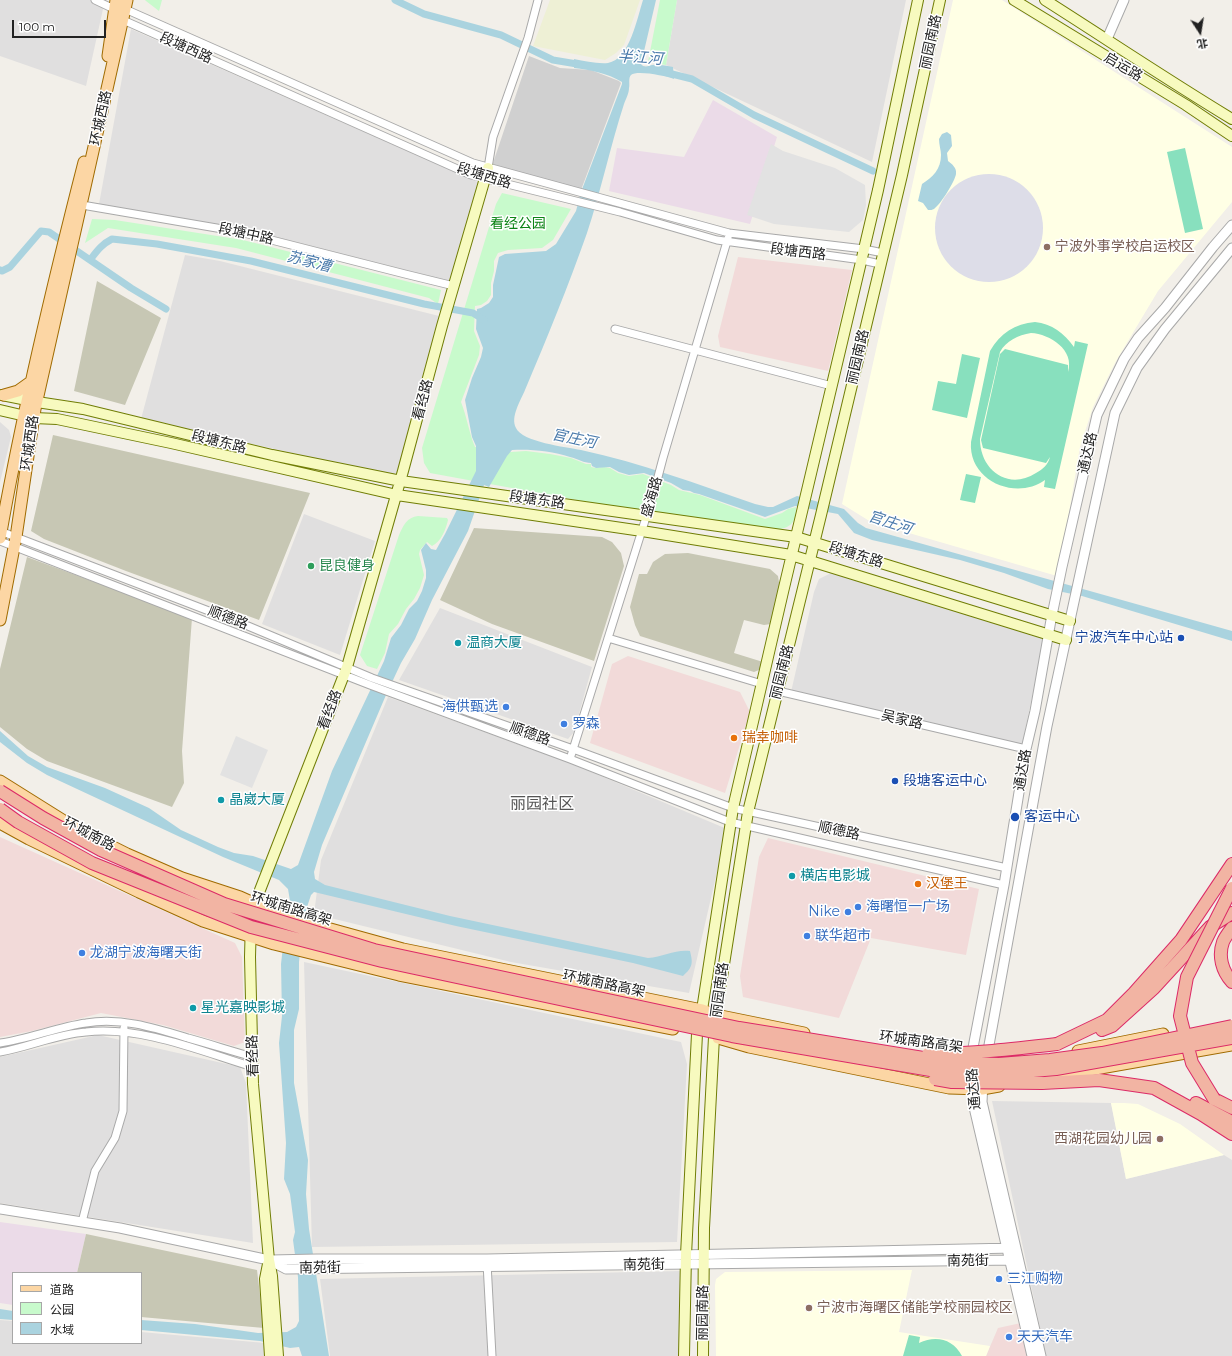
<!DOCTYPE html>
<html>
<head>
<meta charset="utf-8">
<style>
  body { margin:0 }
  #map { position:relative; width:1232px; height:1356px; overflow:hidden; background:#f2efe9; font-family:Montserrat,"Noto Sans SC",sans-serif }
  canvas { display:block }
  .legend { position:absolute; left:12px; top:1272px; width:130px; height:72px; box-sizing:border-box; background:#fff; border:1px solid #a7a7a7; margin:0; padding:5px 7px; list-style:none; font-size:12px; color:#222 }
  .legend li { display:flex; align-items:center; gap:8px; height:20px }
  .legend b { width:20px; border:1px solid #a7a7a7 }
  .north { position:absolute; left:1180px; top:12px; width:40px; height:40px; -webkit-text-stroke:3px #fff; paint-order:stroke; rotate:168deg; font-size:11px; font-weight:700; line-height:16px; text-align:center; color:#222 }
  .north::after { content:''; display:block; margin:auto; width:14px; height:18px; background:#222; clip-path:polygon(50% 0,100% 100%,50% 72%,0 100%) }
  .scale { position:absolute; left:12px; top:20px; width:94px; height:18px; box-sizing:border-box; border:2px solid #222; border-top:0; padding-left:5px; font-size:12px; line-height:14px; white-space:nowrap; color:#222; -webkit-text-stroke:3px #fff; paint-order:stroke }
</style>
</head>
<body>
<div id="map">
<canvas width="1232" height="1356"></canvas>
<ul class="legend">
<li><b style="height:5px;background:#fcd6a4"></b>道路</li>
<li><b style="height:11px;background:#c8facc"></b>公园</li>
<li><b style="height:11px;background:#aad3df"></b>水域</li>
</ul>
<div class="north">北</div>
<div class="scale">100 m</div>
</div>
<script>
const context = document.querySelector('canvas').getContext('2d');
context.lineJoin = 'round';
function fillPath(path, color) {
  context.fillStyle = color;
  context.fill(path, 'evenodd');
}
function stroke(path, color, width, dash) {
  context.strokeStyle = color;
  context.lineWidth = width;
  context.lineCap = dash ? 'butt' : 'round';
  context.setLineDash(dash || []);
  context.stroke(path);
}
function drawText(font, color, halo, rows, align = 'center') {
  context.font = font + ' Montserrat,"Noto Sans SC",sans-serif';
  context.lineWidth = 3;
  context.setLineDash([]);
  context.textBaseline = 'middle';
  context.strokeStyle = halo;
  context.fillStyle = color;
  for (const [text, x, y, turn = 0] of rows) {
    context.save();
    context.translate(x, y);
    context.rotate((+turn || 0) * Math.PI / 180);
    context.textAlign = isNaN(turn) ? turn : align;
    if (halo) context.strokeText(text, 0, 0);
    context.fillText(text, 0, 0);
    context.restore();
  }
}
const residential = new Path2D(`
  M0 0H105L86 86 0 56Z
  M677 0H906L872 162 666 65Z
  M131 29 480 183 449 281 240 228 99 204Z
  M185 255 220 261 443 317 399 477 141 419Z
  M0 422 9 430 11 437 0 482Z
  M304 514 375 541 340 655 262 624Z
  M831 573 1040 635 1043 642 1041 654 1022 745 791 692 814 592 819 579Z
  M440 608 592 667 574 732 568 739 399 680Z
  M388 697 570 763 727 829 689 993 511 962 314 914 321 860Z
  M304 962 681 1042 687 1064 677 1242 312 1247Z
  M98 1035 240 1067 246 1083 253 1243 0 1203V1057Z
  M992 1101 1111 1103 1126 1179 1224 1155 1232 1160V1356H1046Z
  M681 1271 680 1356H330L320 1279Z
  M0 1320 13 1321V1343H141V1332L265 1343 266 1356H0Z`);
const commercial = new Path2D(`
  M738 257 852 270 828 371 720 347 718 336Z
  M628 656 740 692 750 712 725 793 590 743 612 664Z
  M0 837 235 943 242 957 245 1042 234 1046 163 1025 101 1013 32 1031 0 1037Z
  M768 838 979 889 966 955 871 938 839 1018 743 997 740 976 759 857Z
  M1021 1323 1028 1356H986L998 1328Z`);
const industrial = new Path2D(`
  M713 100 777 137 750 224 609 191 617 148 684 157Z
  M0 1222 86 1234 77 1273H13V1305L0 1303Z`);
const education = new Path2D(`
  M953 0H1002L1232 147V202L1158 291 1116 361 1093 407 1080 447 1070 507 1057 576 871 522 842 504Z
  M1111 1103H1124L1138 1104 1180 1124 1224 1155 1126 1179Z
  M912 1270 899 1332 990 1346 986 1356H716L715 1285 716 1279 725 1272Z`);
const religious = new Path2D(`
  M529 56 560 68 591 70 619 81 621 83 581 190 492 166Z`);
const construction = new Path2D(`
  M97 281 161 318 125 405 74 391Z
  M53 435 310 493 259 620 126 571 44 539 31 531Z
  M474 528 602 537 612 542 621 553 624 566 594 661 492 624 440 600Z
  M688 553 770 569 778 576 780 589 771 624 764 625 744 620 734 653 763 662 759 670 754 672 640 636 635 625 630 607 639 574H647L653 562 665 554Z
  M27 557 192 618 182 751 184 783 172 807 47 761 27 749 0 727V669Z
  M86 1234 257 1270 264 1328 141 1317V1273H77Z`);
const farmland = new Path2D(`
  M550 0H640L624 45 616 53 605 60 533 46Z`);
const park = new Path2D(`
  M145 0H162L159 11 146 1Z
  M660 0H677L666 65 648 62Z
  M502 193 571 209 553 240 542 248 508 250 498 253 494 261V271L491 283V295L487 301 481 305 475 306 474 331 480 346 479 355 461 402C467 417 469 433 475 447L511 452 526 451 550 454 571 458 586 464H591V467L596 468 604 467 610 468 618 473 629 476 643 474 671 485 679 490 700 495 765 519 782 513 788 509 796 507C796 524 790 528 775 530L637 511 430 473 424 463 422 448 496 204Z
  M92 219 115 220 243 240 441 290 438 304 429 298 236 248 108 228 85 243Z
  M418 516 447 518 448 520C446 529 441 542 432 546L427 542 420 550 419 554 424 575 420 588 414 599 406 609 398 624 389 634 385 653 377 669 367 666 360 655 399 535C403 526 407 517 418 516Z`);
const pitch = new Path2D(`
  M1185 148 1203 229 1185 233 1167 152Z
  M1035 322C1052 324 1064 333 1074 347L1075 341 1088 344 1055 489 1044 487 1045 480C1016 501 968 481 971 442L990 351C1000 333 1015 324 1035 322ZM1031 333C1050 334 1075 350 1068 372V365L1005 349 1000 354 981 440 983 448 1046 463 1050 457C1048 465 1043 469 1036 473 1008 491 980 470 980 439L1000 352C1006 341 1018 335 1031 333Z
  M962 354 980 358 967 418 932 410 938 381 956 384Z
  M966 474 981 477 975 503 960 500Z
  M909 1335 920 1337 919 1343C936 1335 953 1339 962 1356H903Z`);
const parking = new Path2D(`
  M771 144 783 151 835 168 865 185 866 205 863 220 849 232 774 224 747 215Z
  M236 736 268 750 252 788 220 775Z`);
const plaza = new Path2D(`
  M935 228a54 54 0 1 1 108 0a54 54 0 1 1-108 0Z`);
const water = new Path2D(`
  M643 0H656L641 64 643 66C647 67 648 66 652 65 659 64 667 66 673 67L674 79C666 76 637 70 631 75 628 78 630 84 629 88 629 93 626 99 624 104 610 147 601 191 587 233 568 287 547 338 525 390 521 400 510 417 516 428 522 442 566 447 581 450 641 463 697 484 755 504L768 507H773L797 496 844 509 858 523 866 528 1232 631V641L1082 596 1048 589 1004 573 960 560 872 540 854 533 838 514 795 506 765 517 699 494 694 493 690 491 683 490 671 483 644 473 629 475 619 472 610 467 596 468 592 466 591 463C584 463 578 459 570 457 552 451 531 449 512 450L507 456 489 487 484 485 468 531 432 600 415 639 401 663 386 695 322 845 314 872 315 879 325 885 450 916 648 958C663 957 676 949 690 951 693 963 693 967 683 976L633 963 456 926 314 892 311 895 304 916 299 962V1009L294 1030V1083L308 1160 306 1194 309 1229 329 1356H302L299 1347 290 1348 260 1341 141 1330V1320L195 1324 258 1333 287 1332 296 1327 299 1321 298 1277 293 1240 295 1232 290 1194 284 1179 286 1143 279 1043 282 1016 281 964 287 911 290 901 288 889 279 880 223 857 47 775 27 763 0 742V731L28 756 47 767 105 788 149 808 181 830 218 847 234 853 253 856 291 869 298 865 332 771 384 661 391 638 401 625 409 609 417 601 422 591 426 578V570L421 550 426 543 431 549 436 550 445 534 476 471V446L472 437 465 400 472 378 481 357 483 348 476 329 477 309 481 308 489 303 493 297V285L499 257 505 254 546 251 556 244 559 239 576 211 581 192 622 84V82C607 73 591 70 574 68V59C585 61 597 64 608 63 630 59 637 18 643 0Z
  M947 132 951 135 952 146 947 153 948 161C952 164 957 168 956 174 955 181 941 204 934 209 932 210 931 210 928 210L923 203 918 201 922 184C933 177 941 169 941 155 941 150 939 145 939 139L942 134Z
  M0 1309 13 1311V1320L0 1319Z`);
const canal = new Path2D(`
  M395 0 424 14 501 35 553 60 583 65
  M664 72 692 79 754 115 873 171
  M90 260C97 251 102 244 112 239L157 244 251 261 424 304 473 313 484 320
  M0 270 2 271 10 267 41 231 49 232 131 288 166 309`);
const minor = new Path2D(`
  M95 0 114 9H125L473 163 729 233 864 249 883 253
  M121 17 123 20 471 175 620 212 717 240 862 260 880 264
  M488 168 493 137 528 38 538 0
  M82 205 240 232 405 274 454 286
  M615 329 832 386
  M0 531 248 626 372 678 573 749 733 808 1007 868
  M0 541 370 685 570 759 730 822 1004 885
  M608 638 762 684
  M778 691 1026 749
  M570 759 654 492 663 458 728 238
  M0 1043C29 1039 57 1027 86 1023 121 1017 155 1028 188 1038 210 1044 231 1051 253 1057
  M0 1052C29 1047 57 1034 86 1032 142 1026 200 1051 253 1067
  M82 1222 95 1171 115 1138 123 1111 124 1028
  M487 1263 492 1356`);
const tertiary = new Path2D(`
  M1107 39 1124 0
  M987 1056 1047 726 1115 413 1137 368 1165 329 1232 248
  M971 1058 1004 885 1026 749 1035 711 1051 620 1062 567 1097 415 1124 359 1138 338 1165 308 1213 247 1232 225
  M971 1082 973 1103 1032 1356
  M983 1082 982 1102 1041 1356
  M0 1209 120 1228 269 1260 286 1269 1016 1260
  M271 1260 317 1259H487L1014 1248`);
const secondary = new Path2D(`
  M1014 0 1186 105 1232 136
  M1045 0C1108 40 1169 81 1232 119
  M2 395 37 402 83 409 272 455 401 481 796 537 1070 621
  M0 410 34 418 57 419 171 443 397 495 642 531 791 555 1066 640
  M268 1264 265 1279 270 1356
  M278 1356 272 1276 269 1260 253 1084 250 957 251 919 260 890 347 667 403 471 442 326 488 168
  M684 1356 686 1255 697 1034 702 1010 733 808 783 592 878 190 918 0
  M703 1356 704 1228 714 1037 716 1015 748 812 821 515 902 175 940 0`);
const primary = new Path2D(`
  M108 56 116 0
  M4 395 18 391 32 381
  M0 538C22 412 52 287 84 162
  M0 620 16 537 35 409 127 0
  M0 781 75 828 127 854 182 878 240 897 269 910 316 925 403 949 702 1010 716 1015 804 1033
  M0 823 29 839 139 892 203 921 274 944 399 975 673 1029
  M718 1038 749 1047 949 1088 982 1089 999 1086
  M1078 1051 1163 1034
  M1038 1079 1232 1045`);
const trunk = new Path2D(`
  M1232 928C1229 932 1225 937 1223 942 1218 956 1222 971 1232 982
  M1102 1030 1112 1026 1154 988 1210 927 1232 913
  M1057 1044 1107 1020 1134 993 1181 940 1232 864
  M1042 1083 1099 1080 1154 1088 1201 1114 1232 1134
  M1214 1099 1232 1108
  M1196 1103 1232 1122`);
const trunkBridge = new Path2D(`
  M0 791 43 818 101 850 224 904 374 950 739 1028 954 1063 999 1064 1050 1060 1102 1053 1232 1026
  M0 809 18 822 92 863 251 927 382 961 732 1036 948 1073 998 1074 1056 1069 1232 1038
  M928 1054C971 1054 1014 1049 1057 1044
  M935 1079 952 1082 1042 1083
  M1214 1099 1192 1063 1180 1016 1187 977 1232 888`);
const markers = [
  [1047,247,4,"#8d6e63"],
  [311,566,4,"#2e9e5b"],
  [1181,638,4,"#1a4fb4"],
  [458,643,4,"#0f9aa8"],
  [506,707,4,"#3f7fe0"],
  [564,724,4,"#3f7fe0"],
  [734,738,4,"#e8710a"],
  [895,781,4,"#1a4fb4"],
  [221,800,4,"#0f9aa8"],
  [1015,817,5,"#1a4fb4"],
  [792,876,4,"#0f9aa8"],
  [918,884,4,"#e8710a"],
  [858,907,4,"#3f7fe0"],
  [848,912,4,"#3f7fe0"],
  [807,936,4,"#3f7fe0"],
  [82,953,4,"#3f7fe0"],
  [193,1008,4,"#0f9aa8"],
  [1160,1139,4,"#8d6e63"],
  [999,1279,4,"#3f7fe0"],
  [809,1308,4,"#8d6e63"],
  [1009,1337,4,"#3f7fe0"]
];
const streetNames = [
  ["丽园南路",931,42,-78],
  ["段塘西路",186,48,24],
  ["启运路",1123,67,31],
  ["环城西路",101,118,-78],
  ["段塘西路",484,176,17],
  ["段塘中路",246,234,12],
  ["段塘西路",798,252,7],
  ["丽园南路",858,357,-77],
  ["看经路",423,400,-75],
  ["段塘东路",219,442,14],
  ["环城西路",30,443,-82],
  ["通达路",1088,453,-77],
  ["盛海路",652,497,-74],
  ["段塘东路",537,500,8],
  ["段塘东路",856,555,17],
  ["顺德路",228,618,21],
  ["丽园南路",782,672,-76],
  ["看经路",330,710,-69],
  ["吴家路",902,720,13],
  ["顺德路",530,734,20],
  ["通达路",1023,770,-80],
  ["顺德路",839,831,12],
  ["环城南路",89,834,28],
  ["环城南路高架",291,909,17],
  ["环城南路高架",604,984,12],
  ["丽园南路",720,990,-82],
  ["环城南路高架",921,1042,8],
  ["看经路",253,1056,-92],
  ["通达路",974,1089,-95],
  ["南苑街",968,1261,-1],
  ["南苑街",644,1265,-1],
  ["南苑街",320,1268,-1],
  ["丽园南路",703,1313,-89]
];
const parkNames = [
  ["看经公园",518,224]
];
const educationNames = [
  ["宁波外事学校启运校区",1055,247],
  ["西湖花园幼儿园",1152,1139,"right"],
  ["宁波市海曙区储能学校丽园校区",817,1308]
];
const leisureNames = [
  ["昆良健身",319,566]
];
const transitNames = [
  ["宁波汽车中心站",1173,638,"right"],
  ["段塘客运中心",903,781],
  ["客运中心",1024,817]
];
const cultureNames = [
  ["温商大厦",466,643],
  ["晶崴大厦",229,800],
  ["横店电影城",800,876],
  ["星光嘉映影城",201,1008]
];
const shopNames = [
  ["海供甄选",498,707,"right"],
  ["罗森",572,724],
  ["海曙恒一广场",866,907],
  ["Nike",840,912,"right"],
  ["联华超市",815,936],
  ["龙湖宁波海曙天街",90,953],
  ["三江购物",1007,1279],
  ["天天汽车",1017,1337]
];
const foodNames = [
  ["瑞幸咖啡",742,738],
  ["汉堡王",926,884]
];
const waterNames = [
  ["半江河",640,58,4],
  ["苏家漕",309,262,14],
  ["官庄河",574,439,12],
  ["官庄河",890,523,18]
];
const quarterNames = [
  ["丽园社区",542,804]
];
fillPath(residential, '#e0dfdf');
fillPath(commercial, '#f2dad9');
fillPath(industrial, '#ebdbe8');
fillPath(education, '#ffffe5');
fillPath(religious, '#d0d0d0');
fillPath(construction, '#c7c7b4');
fillPath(farmland, '#eef0d5');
fillPath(park, '#c8facc');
fillPath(pitch, '#88e0be');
fillPath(parking, '#e2e2e2');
fillPath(plaza, '#dddde8');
fillPath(water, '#aad3df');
stroke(canal, '#aad3df', 7);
stroke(minor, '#a9a9a9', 9);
stroke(tertiary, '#a9a9a9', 11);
stroke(secondary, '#707d05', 12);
stroke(primary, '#a06b00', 13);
stroke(trunk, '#dc2a67', 14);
stroke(minor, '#fff', 7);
stroke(tertiary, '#fff', 9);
stroke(secondary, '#f7fabf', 10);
stroke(primary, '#fcd6a4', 11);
stroke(trunk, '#f2b4a3', 12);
stroke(trunkBridge, '#dc2a67', 14, []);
stroke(trunkBridge, '#f2b4a3', 12);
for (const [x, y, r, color] of markers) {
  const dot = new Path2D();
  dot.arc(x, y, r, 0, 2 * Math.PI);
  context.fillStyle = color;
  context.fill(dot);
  stroke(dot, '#fff', 1.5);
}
drawText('14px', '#222', '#fff', streetNames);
drawText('14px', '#0c8416', '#fff', parkNames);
drawText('14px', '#785e54', '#fff', educationNames, 'left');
drawText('14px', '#27864d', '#fff', leisureNames, 'left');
drawText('14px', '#164399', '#fff', transitNames, 'left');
drawText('14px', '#0d838f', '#fff', cultureNames, 'left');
drawText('14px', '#366cbe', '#fff', shopNames, 'left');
drawText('14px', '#c56008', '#fff', foodNames, 'left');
drawText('italic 15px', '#4a7aab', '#fff', waterNames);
drawText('16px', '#555', '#fff', quarterNames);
</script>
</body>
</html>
